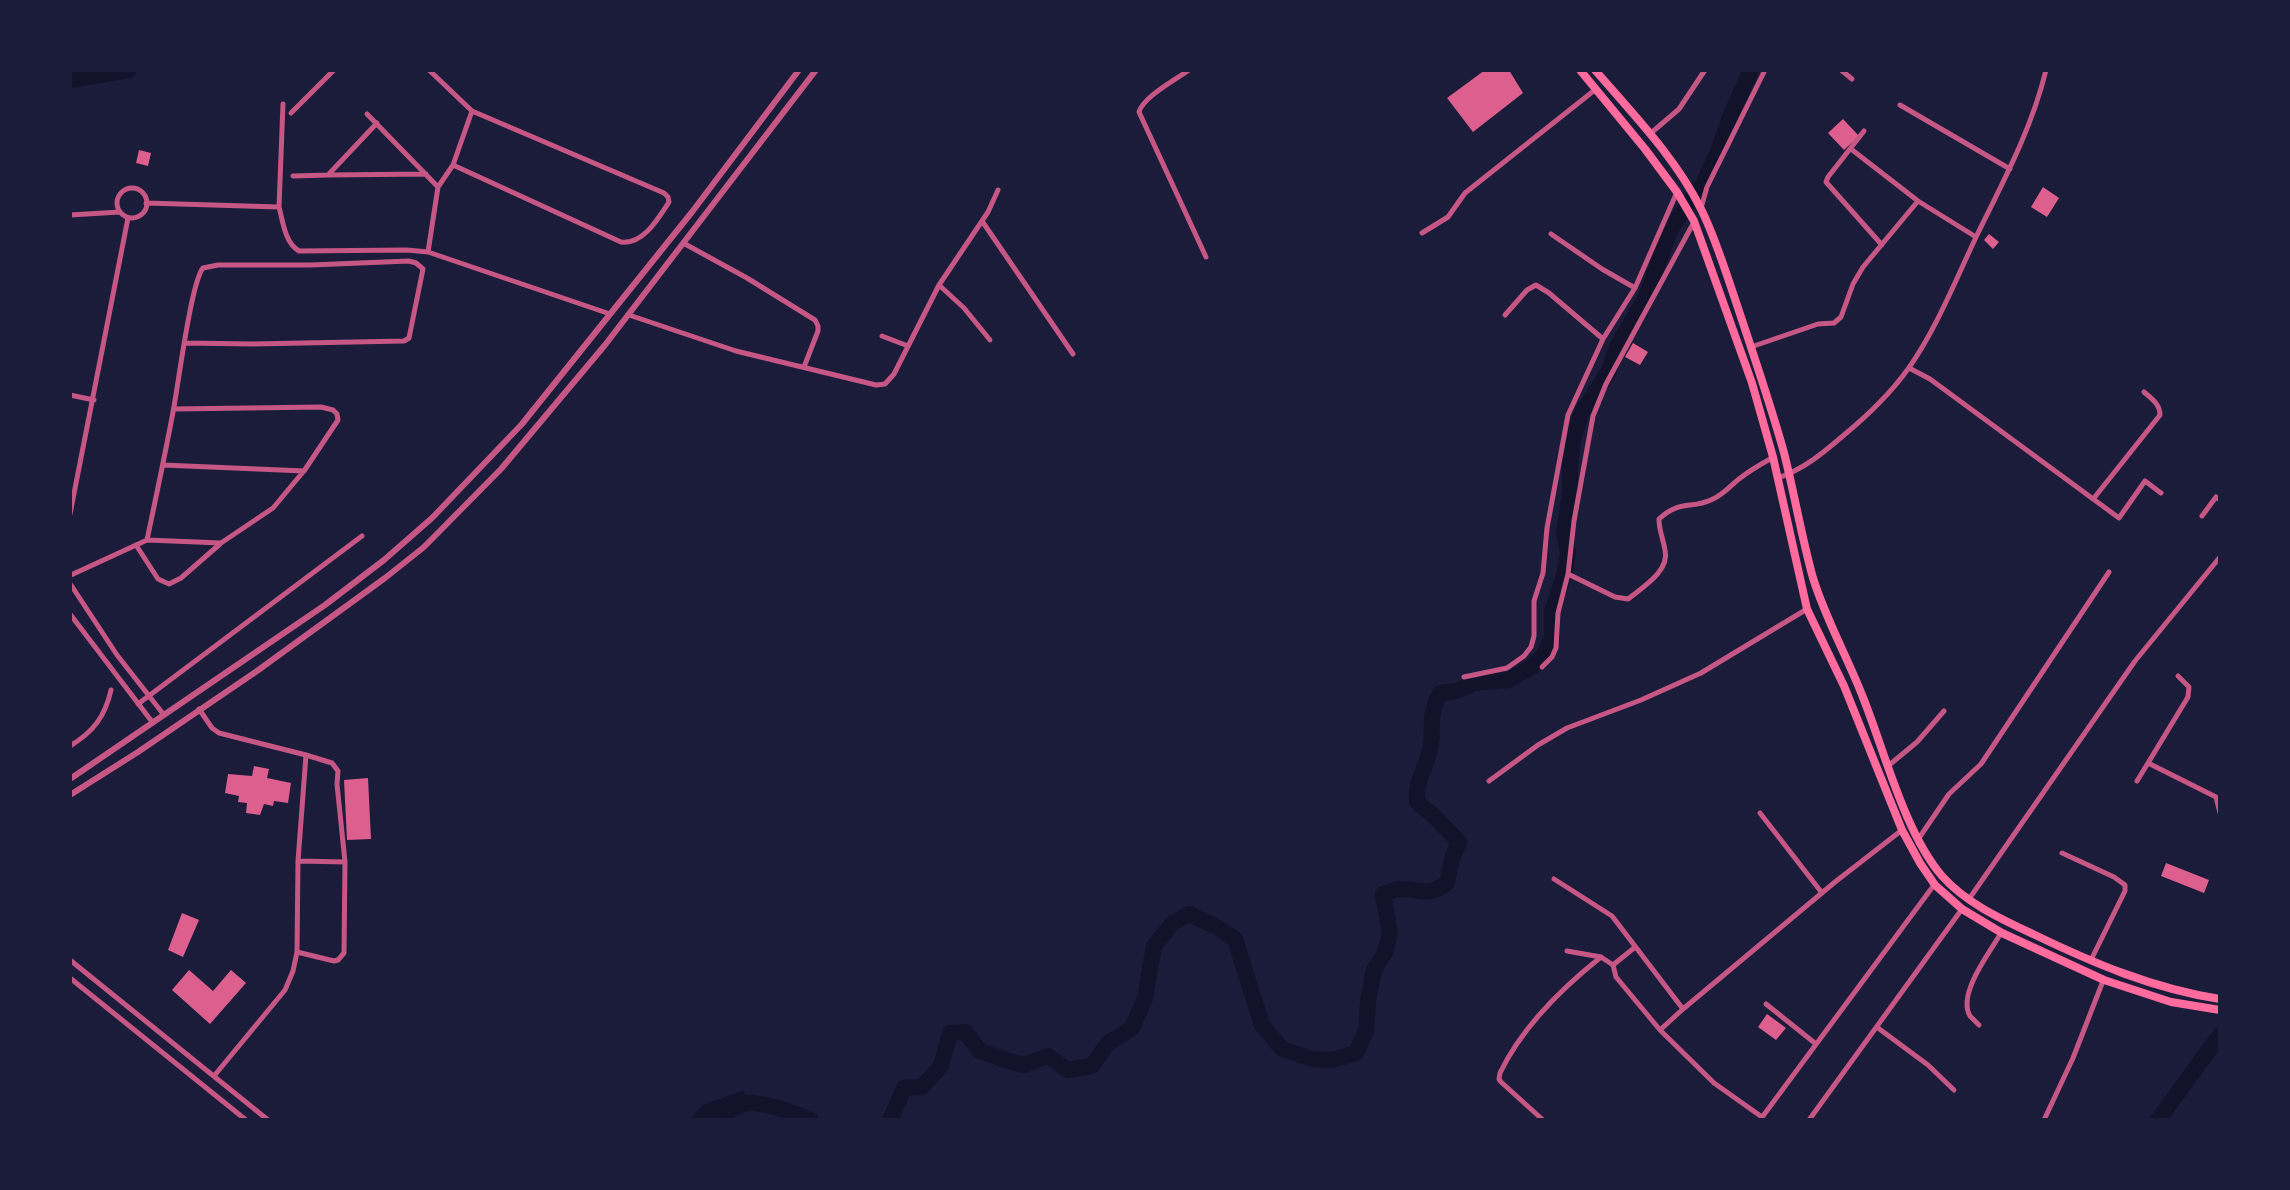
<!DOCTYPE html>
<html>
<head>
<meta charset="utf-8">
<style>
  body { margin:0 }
  #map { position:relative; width:2290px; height:1190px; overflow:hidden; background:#1b1b3a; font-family:Bitter,serif }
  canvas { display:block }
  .frame { position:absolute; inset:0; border:72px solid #1b1b3a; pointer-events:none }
</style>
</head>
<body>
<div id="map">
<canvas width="2290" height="1190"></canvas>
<div class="frame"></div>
</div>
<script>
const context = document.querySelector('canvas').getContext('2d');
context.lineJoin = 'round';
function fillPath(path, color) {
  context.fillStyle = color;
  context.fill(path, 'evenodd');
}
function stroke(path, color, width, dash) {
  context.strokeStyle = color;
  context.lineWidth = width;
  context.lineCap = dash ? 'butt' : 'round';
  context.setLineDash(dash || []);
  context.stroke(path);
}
const water = new Path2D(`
  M744 1090 748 1111 728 1120H690L703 1105Z`);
const river = new Path2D(`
  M70 80 129 70
  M709 1120C738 1089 777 1107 811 1120
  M890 1120 904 1088 922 1087 941 1066 950 1033 965 1032 980 1051 1005 1060 1024 1065 1048 1056 1068 1070 1092 1066 1108 1043 1132 1028 1145 998 1154 946 1173 923 1189 914 1215 926 1235 939 1262 1025 1282 1049 1312 1059 1332 1060 1356 1053 1366 1031 1368 1001 1374 970 1385 953 1390 933 1383 894C1389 892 1396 889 1402 889 1423 889 1427 898 1447 883L1452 858 1459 842 1436 818 1417 802C1416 779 1423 775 1429 754 1435 731 1427 717 1440 693L1457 691 1474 683 1508 680 1532 667 1544 655 1552 637V611L1565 572 1568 553 1564 534 1570 493V464L1573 439 1581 414 1609 371 1617 347 1646 297 1670 230 1703 184 1718 152 1730 117 1751 70
  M2158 1120 2220 1035`);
const building = new Path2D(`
  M1485 70H1509L1523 93 1473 132 1447 98Z
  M1843 119 1859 136 1844 150 1828 133Z
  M139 150 151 153 148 166 136 163Z
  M2043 187 2059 198 2047 217 2031 207Z
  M1989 234 1999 242 1993 249 1984 240Z
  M1633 343 1648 352 1640 365 1625 357Z
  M254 766 269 769 267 778 291 783 288 803 274 801 273 806 264 804 260 815 246 813 247 803 238 802 239 796 225 793 228 774 252 776Z
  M368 778 371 839 347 840 344 780Z
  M2166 863 2209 880 2204 893 2161 876Z
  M182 913 199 920 183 957 168 950Z
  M189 970 213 991 231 970 246 983 210 1024 172 990Z
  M1767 1014 1786 1028 1776 1040 1758 1027Z`);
const minor = new Path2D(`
  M1189 70C1175 80 1143 97 1139 112L1206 257
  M1841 70 1852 79
  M1900 105 2010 169
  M291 113 334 70
  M367 114 438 187
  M1864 131 1828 177 1826 182 1882 245
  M1651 133 1679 109 1705 70
  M1851 149 1918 201
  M453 165 621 242C643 245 658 219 669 202L668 197 664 193 472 111
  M329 175 426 174
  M293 176 328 175 377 123
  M117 203a15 15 0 1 1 30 0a15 15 0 1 1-30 0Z
  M146 203 279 207C283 222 285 243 299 251L407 250 428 252 610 314
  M279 207 283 104
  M1701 208 1707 187 1765 70
  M70 215 120 212
  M982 221 1073 354
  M1422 233 1448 217 1465 193 1596 89
  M1551 234 1602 269 1635 288 1677 192
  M685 244 747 278 815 320 818 326V331L804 367
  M428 252 438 187 453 165 472 111 429 70
  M939 285 964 308 990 340
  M629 315 736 351 876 385 885 384 894 374 939 285 988 212 998 190
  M1505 315 1527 290 1536 285 1549 293 1603 339
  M882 336 908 346
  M1751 347 1818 324 1834 323 1841 317 1853 284 1863 267 1918 201 1976 237
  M1909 368 1930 379 2119 518 2145 481 2161 493
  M70 395 94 400
  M163 465 304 471 338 420 337 414 333 410 321 407 174 409
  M1778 478C1804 469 1823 453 1844 435 1867 416 1890 394 1908 369 1937 328 1956 279 1978 233 2004 180 2032 128 2046 70
  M2094 498 2160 415C2160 404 2152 399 2144 392
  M70 514 128 218
  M2202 516 2216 497 2220 500
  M147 540 221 543 273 508 303 472
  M136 545 158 579 169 584 181 578 220 544
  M1568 574 1615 597 1628 599C1643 587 1670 571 1665 550 1663 538 1659 531 1659 519 1680 499 1692 510 1713 499 1724 494 1730 486 1739 479 1749 471 1761 464 1772 458
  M71 575 147 540C156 497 165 455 173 412 178 387 191 282 203 268L218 265H311L409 261 416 263 423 269 409 338 404 341 253 344 185 343
  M71 585 117 655 164 715
  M70 614 153 723
  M1542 667 1552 657 1556 648 1558 613 1568 574 1574 521 1593 416 1606 384 1694 222
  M2178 676 2189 687 2188 697 2148 763 2216 797 2220 813
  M1464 677 1507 668 1524 656 1531 647 1534 636V601L1543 573 1547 528 1568 415 1603 339 1635 288
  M138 704 362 536
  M199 709 212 728 219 733 306 755 298 861 297 952 293 971 285 990 214 1076
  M70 746C93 732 105 717 111 690
  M1888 766 1917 742 1944 711
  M1489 781 1538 745 1567 728 1641 700 1701 673 1807 609
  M2137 781 2148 763
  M1760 813 1822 893
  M1919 838 1949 794 1981 764 2109 572
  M2062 853 2114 877 2125 885V891L2091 960
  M298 861 345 862 337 784 338 771 332 763 306 755
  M1554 879 1612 916 1683 1009 1835 882 1902 830
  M1969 899 2135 661 2220 557
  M1567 951 1601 957 1613 965 1634 948
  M297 952 334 961 338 960 344 953 345 862
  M70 960 268 1120
  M1613 965 1616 977 1660 1030
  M70 978 246 1120
  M1766 1004 1816 1044
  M1683 1009 1660 1030 1714 1083 1762 1117
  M1979 1025C1978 1024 1971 1017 1970 1016 1957 994 1990 952 2001 933
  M1878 1028 1928 1065 1954 1090
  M1543 1120 1501 1082 1499 1079 1500 1073C1522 1027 1562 988 1601 957
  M1760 1120 1934 885
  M1809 1120 1962 909
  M2044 1120 2073 1058 2103 981`);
const tertiary = new Path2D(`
  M70 779 325 605 384 560 432 518 522 424 692 212 799 70
  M70 795 138 752 257 671 385 578 424 547 501 469 605 345 816 70`);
const trunk = new Path2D(`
  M1580 70 1645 149 1677 192 1694 221 1752 383 1773 457 1807 609 1844 686 1902 830 1920 863 1935 885 1962 909 2002 933 2104 980 2171 1002 2220 1010
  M1595 70C1633 114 1675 157 1701 209 1716 239 1726 273 1737 305 1753 353 1769 400 1783 449 1794 491 1801 535 1813 578 1826 620 1848 658 1864 700 1885 753 1905 833 1942 876 1966 903 2001 919 2033 934 2093 963 2154 989 2220 999`);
fillPath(water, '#12122b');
stroke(river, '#12122b', 16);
fillPath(building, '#dd5f8e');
stroke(minor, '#c65784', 5);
stroke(tertiary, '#c65784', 6);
stroke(trunk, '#ff6b9d', 8);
</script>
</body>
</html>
